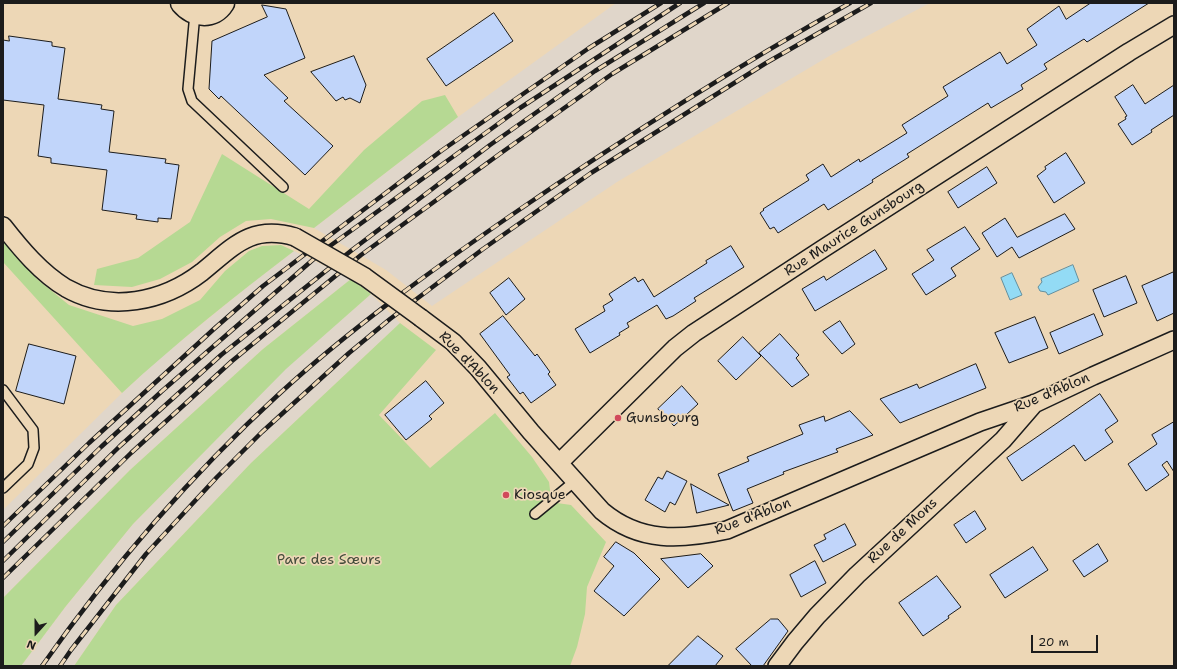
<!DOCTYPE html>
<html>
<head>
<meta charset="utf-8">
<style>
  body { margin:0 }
  #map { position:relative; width:1177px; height:669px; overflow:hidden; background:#edd7b6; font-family:"Shantell Sans",sans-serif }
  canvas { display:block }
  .frame { position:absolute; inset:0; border:4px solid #1c1c1c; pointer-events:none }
  .north { position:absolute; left:16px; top:613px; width:40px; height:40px; -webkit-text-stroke:3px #edd7b6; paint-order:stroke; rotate:201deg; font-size:11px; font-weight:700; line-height:16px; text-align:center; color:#1c1c1c }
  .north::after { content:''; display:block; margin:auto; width:14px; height:18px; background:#1c1c1c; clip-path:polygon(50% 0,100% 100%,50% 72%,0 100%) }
  .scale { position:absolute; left:1031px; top:635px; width:67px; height:18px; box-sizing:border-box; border:2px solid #1c1c1c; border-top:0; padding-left:5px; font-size:12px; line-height:14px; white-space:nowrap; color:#1c1c1c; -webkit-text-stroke:3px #edd7b6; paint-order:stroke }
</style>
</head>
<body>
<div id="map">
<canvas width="1177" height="669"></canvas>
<div class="frame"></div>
<div class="north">N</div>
<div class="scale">20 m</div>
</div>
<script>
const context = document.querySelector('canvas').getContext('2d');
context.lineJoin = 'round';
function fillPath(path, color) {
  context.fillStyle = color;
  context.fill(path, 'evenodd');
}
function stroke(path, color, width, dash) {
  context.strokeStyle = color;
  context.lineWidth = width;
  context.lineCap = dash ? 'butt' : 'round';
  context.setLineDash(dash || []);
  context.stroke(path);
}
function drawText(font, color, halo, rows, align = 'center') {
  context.font = font + ' "Shantell Sans",sans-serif';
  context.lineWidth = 3.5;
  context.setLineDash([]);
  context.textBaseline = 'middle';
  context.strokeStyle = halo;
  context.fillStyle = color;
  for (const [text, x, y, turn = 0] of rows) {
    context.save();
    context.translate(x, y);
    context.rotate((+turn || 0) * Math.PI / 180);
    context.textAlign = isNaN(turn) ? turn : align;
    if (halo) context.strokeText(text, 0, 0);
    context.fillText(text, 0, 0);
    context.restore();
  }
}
const built = new Path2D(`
  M616 3H930L831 55 617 182 432 306 386 270 314 228 458 117Z
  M294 251 351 279 263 349 130 470 3 598V510L122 393 161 357 252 283Z
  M371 294 400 323 251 463 116 605 74 666H21L66 606 133 524 286 368Z`);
const green = new Path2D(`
  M445 95 458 117 314 228 271 219 246 221 220 237 192 262 160 279 132 287 94 285 97 269 138 258 190 222 222 154 309 209 364 150 422 101Z
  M3 241 37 279 69 305 133 326 162 319 200 300 225 271 249 251 262 246 281 245 294 251C235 296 177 342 122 393L3 262Z
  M351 279 371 294 286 369 133 524 66 606 21 666H3V598L130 470 263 349Z
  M400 323 436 350 379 415 430 468 495 413 532 457 549 482 550 490V502L571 505 606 542 587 587 585 614 577 647 570 666H74L116 605 251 463Z`);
const water = new Path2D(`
  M1073 265 1079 281 1048 295 1046 292 1040 291 1038 287 1042 282 1041 279Z
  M1012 273 1022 295 1010 300 1001 278Z`);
const building = new Path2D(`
  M1091 3H1149L1087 42 1084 39 1044 64 1047 69 1021 85 1023 89 991 108 988 103 907 154 909 157 872 180 873 182 828 210 824 204 778 233 774 227 770 229 760 213 764 210 763 209 809 180 806 175 823 164 831 177 859 159 860 162 907 133 902 125 948 96 943 87 1000 52 1007 64 1037 45 1027 29 1059 6 1066 19Z
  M262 5 286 9 305 58 264 75 288 98 284 101 333 146 305 175 221 96 219 99 209 89 212 41 267 17Z
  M494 13 513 41 446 86 427 59Z
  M9 36 52 42V46L65 48 58 99 102 105 101 109 114 111 109 152 166 159 165 163 179 165 171 219 158 218V222L136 219 137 215 102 210 107 170 51 163V158L38 156 44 105 3 100V40L9 41Z
  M354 56 366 85 360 103 350 98 345 100 343 97 336 101 311 72Z
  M1133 85 1145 104 1174 85V115L1151 130 1152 132 1132 145 1118 124 1126 119 1125 117 1127 116 1115 97Z
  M1066 153 1085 183 1054 203 1037 176 1046 169 1045 167Z
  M987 167 997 183 958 208 948 192Z
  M1065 214 1075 229 1019 258 1012 247 997 257 982 233 1005 218 1017 237Z
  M965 227 980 249 951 268 956 276 926 295 912 274 934 260 927 250Z
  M731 246 744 267 694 298 696 301 673 316 666 319 657 305 627 323 629 327 619 333 620 335 590 353 575 329 605 311 603 306 613 300 609 294 635 277 638 282 643 279 654 297 707 263 706 261Z
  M875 250 887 269 815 311 802 289 824 276 826 280Z
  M1174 272V313L1157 321 1142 286Z
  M1126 276 1137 303 1104 317 1093 290Z
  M509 278 525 299 506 315 490 293Z
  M1094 314 1103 335 1059 354 1050 333Z
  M503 316 535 356 537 354 550 372 548 374 556 385 531 403 523 392 520 394 507 377 510 375 480 334Z
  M1035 317 1048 348 1009 363 995 333Z
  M840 321 855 344 842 354 823 332Z
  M780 334 799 355 796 358 809 375 792 387 759 353Z
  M743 337 761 356 736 380 718 361Z
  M29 344 76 356 64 404 16 391Z
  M976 364 986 388 900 423 880 399 917 384 919 388Z
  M426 381 444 403 429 416 432 419 406 440 385 415Z
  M682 386 698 404 674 426 658 409Z
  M1100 394 1118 421 1105 430 1113 442 1085 461 1074 445 1022 481 1007 458Z
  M850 411 873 435 836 449 838 452 783 472 784 474 747 489 753 503 733 511 718 474 749 461 747 457 803 434 799 425 824 416 825 421Z
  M1174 422V472L1167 461 1162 465 1169 475 1146 491 1128 464 1157 444 1152 435Z
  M667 471 687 481 675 505 670 502 665 512 645 500 658 477 662 479Z
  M691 484 729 505 697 513Z
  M975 511 986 529 966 543 954 525Z
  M845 524 856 545 823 562 814 545 826 539 824 535Z
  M616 542 634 553 660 579 624 616 594 591 614 566 604 557Z
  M1098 544 1108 561 1084 577 1073 561Z
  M1033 547 1048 570 1005 598 990 575Z
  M701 554 713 566 688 588 661 559Z
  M815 561 826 583 801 597 790 575Z
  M937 576 961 607 948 616 949 618 923 636 899 603Z
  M771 619H778L788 631 763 666H752L736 649Z
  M698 636 723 656 715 666H668Z`);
const lane = new Path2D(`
  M195 13 188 89 192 101 283 187
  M3 390 33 430 34 448 28 464 3 488
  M535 514 575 481`);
const street = new Path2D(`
  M3 226C21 249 41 273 66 288 110 313 163 302 202 272 233 247 251 224 295 237
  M421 318 453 342 478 368 531 432 602 511C640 543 681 540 727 530L980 422 1036 403 1093 376 1174 340
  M559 463 675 348 694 333 821 250 1129 52 1174 25
  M777 666 795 642 817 616 857 575 1003 440 1035 403`);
const secondary = new Path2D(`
  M182 3C193 16 213 19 223 3`);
const rail = new Path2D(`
  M3 526 89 443 215 328 263 286 441 151 589 48 661 3
  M3 542 101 447 162 391 323 251 520 108 680 3
  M3 561 120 446 221 355 352 250 490 145 595 71 704 3
  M3 578 131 453 185 404 232 361 361 255 501 153 612 74 728 3
  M42 666C111 568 190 476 278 395 351 328 432 270 513 214 622 139 734 68 850 3
  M60 666 71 650 146 554 217 477 262 432 349 353 390 319 483 249 591 173 766 63 871 3`);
const streetBridge = new Path2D(`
  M295 237 365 277 421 318`);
const markers = [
  [618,418,4,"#d1495b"],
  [506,495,4,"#d1495b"]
];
const streetNames = [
  ["Rue Maurice Gunsbourg",854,229,-33],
  ["Rue d'Ablon",469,363,46],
  ["Rue d'Ablon",1052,393,-23],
  ["Rue d'Ablon",753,517,-21],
  ["Rue de Mons",903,531,-43]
];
const poiNames = [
  ["Gunsbourg",626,418],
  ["Kiosque",514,495]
];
const parkNames = [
  ["Parc des Sœurs",329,560]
];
fillPath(built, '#e0d6ca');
fillPath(green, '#b6d993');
fillPath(water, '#93dbf5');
stroke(water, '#638f9e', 1);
fillPath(building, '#c1d5fa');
stroke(building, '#1c1c1c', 1);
stroke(lane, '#1c1c1c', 12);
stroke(street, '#1c1c1c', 20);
stroke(secondary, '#1c1c1c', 25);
stroke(lane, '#edd7b6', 9);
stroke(street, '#edd7b6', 17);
stroke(secondary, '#edd7b6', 22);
stroke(rail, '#1c1c1c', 4.5);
stroke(rail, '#edd7b6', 3, [9]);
stroke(streetBridge, '#1c1c1c', 20, []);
stroke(streetBridge, '#edd7b6', 17);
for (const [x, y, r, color] of markers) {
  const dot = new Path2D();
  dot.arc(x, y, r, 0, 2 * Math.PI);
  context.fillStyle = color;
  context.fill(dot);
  stroke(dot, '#edd7b6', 1.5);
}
drawText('14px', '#1c1c1c', '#edd7b6', streetNames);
drawText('14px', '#1c1c1c', '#edd7b6', poiNames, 'left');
drawText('14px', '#424b3a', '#edd7b6', parkNames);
</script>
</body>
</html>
